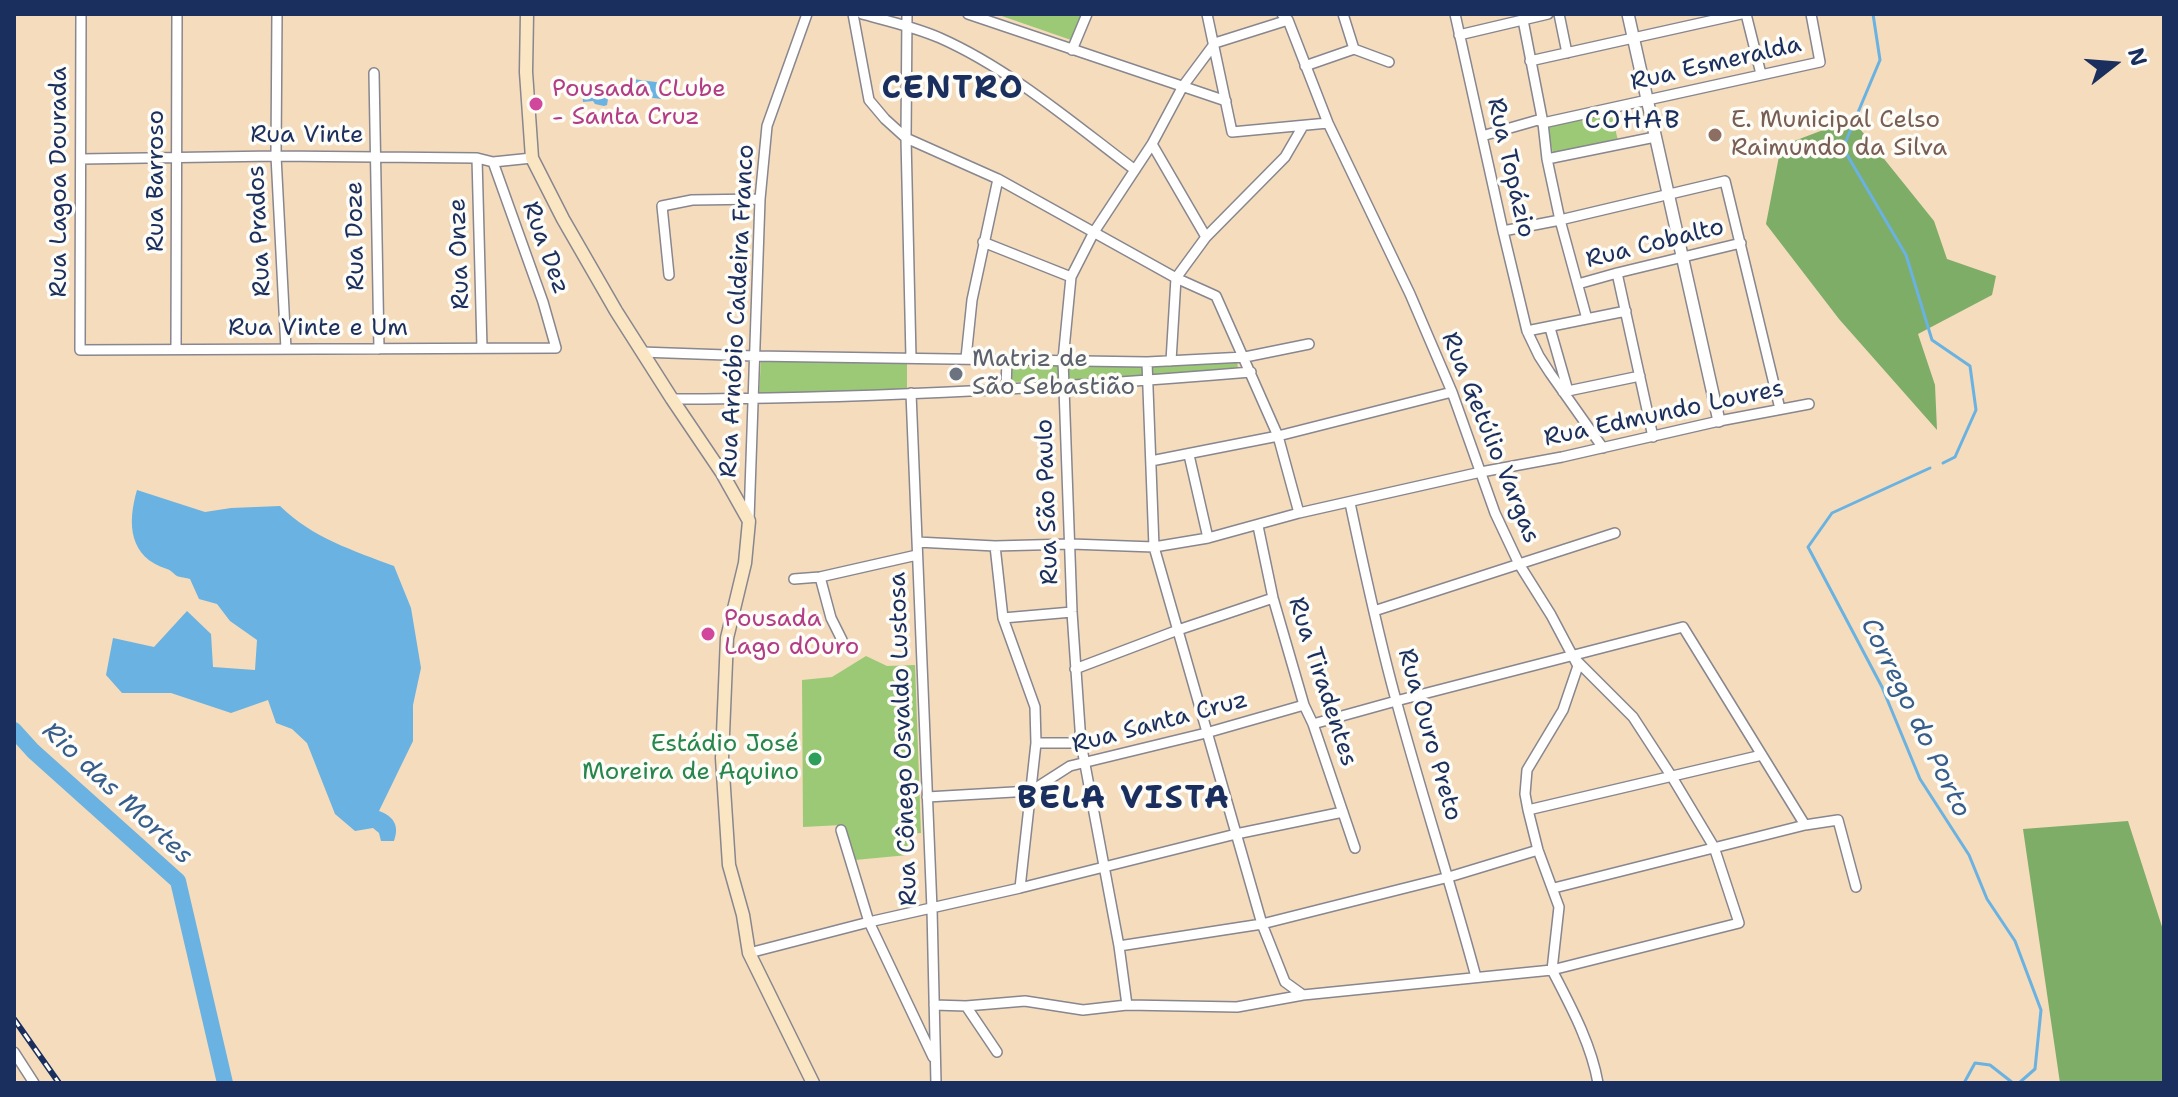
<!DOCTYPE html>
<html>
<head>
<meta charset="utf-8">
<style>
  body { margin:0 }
  #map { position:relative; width:2178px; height:1097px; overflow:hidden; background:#f4dcbd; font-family:"Shantell Sans",sans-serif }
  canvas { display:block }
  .frame { position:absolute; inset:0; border:16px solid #1b2f5e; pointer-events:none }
  .north { position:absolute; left:2074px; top:24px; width:80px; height:80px; -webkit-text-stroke:6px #fdfcf7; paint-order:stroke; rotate:73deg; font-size:22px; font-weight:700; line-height:32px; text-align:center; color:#1b2f5e }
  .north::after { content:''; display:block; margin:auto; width:28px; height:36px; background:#1b2f5e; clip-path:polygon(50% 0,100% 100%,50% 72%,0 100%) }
</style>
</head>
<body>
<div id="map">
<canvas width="2178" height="1097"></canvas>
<div class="frame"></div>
<div class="north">N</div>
</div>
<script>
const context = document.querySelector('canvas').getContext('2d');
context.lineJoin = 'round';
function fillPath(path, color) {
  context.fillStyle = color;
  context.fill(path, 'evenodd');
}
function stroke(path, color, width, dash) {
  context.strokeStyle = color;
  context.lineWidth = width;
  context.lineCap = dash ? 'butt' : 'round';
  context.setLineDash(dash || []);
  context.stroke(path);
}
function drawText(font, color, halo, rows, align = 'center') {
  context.font = font + ' "Shantell Sans",sans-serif';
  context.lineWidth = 7;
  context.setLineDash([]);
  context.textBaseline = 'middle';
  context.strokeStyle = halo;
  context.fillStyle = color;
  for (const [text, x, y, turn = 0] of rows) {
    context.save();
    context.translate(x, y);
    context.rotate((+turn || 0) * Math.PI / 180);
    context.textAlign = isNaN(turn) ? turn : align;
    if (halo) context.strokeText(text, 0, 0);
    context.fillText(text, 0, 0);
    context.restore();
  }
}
const green = new Path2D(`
  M996 14H1081L1071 40Z
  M1611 110 1618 141 1554 157 1546 125Z
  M1237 359 1238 370 1151 377V363Z
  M761 360 907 363V389L759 396Z
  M1011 363 1058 364 1059 381 1010 382Z
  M1143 363V378L1069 380V364Z
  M866 656 887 666 915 665 921 833 907 834 908 855 855 860 842 825 803 827 802 680 832 677Z`);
const forest = new Path2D(`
  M1852 119 1934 221 1947 259 1996 276 1992 295 1918 334 1935 385 1937 430 1839 319 1766 224 1781 146Z
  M2128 821 2164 933V1083H2060L2023 829Z`);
const water = new Path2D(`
  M633 79 663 83 661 99 631 95Z
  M599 81 610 87 607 105 604 106 595 104 593 101 583 102 582 91 593 88 595 83Z
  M137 490 205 512 231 508 280 506C311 537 354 551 394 566L411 608 421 668 413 705V741L379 811C393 816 400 825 394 841H381L379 833 373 828 355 831 335 814 307 743 292 729 276 723 268 700 231 713 171 693H122L106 675 113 638 154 647 187 611 211 634 213 667 255 670 257 640 230 621 217 604 199 599 190 579C188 578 179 577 177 576 174 574 171 570 167 569 129 557 127 524 137 490Z`);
const stream = new Path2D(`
  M1873 14 1880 60 1843 148 1906 255 1932 340 1970 366 1976 410 1955 457 1943 463
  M1930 468 1832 513 1808 547 1882 687 1920 779 1969 855 1987 899 2015 941 2041 1010 2035 1069 2019 1083
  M1964 1083 1975 1063 1990 1065 2013 1083`);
const river = new Path2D(`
  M14 730 33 751 178 881 225 1083`);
const minor = new Path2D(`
  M81 14 80 350 556 348 543 302 493 162
  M277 14 276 156 286 349
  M853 14 869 100 885 119 906 138 998 179 1176 278 1216 296 1278 436 1299 513
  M862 14C888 21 915 27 940 38 1010 69 1074 124 1135 170
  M907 14 906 138 911 358
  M968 14 1226 101
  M1207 14 1232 132 1328 123
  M1282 14 1288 20 1328 123 1410 294 1452 392 1495 513 1519 564 1551 615 1578 666 1563 710 1527 770 1525 794 1528 810 1538 850 1559 907 1552 970
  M1455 14 1503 231 1527 331 1539 356 1550 373 1603 448
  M1559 14 1567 53
  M1746 14 1761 74
  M1523 20 1543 123 1547 159 1560 220 1587 319
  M1459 35 1548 14
  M1354 49 1389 62
  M1072 50 1087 14
  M1530 61 1741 14
  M1305 66 1354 49 1343 14
  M374 73 379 349
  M1482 136 1538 120 1543 123 1820 62 1811 14
  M1152 144 1206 237
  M477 158 482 348
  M81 159 276 156 477 158 493 162 532 158
  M1547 159 1655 137
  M1503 231 1560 220 1725 181 1780 409
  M983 242 1071 277
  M1617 273 1653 437
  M669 275 662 206 692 200 760 199
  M1578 284 1617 273 1741 243
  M1550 328 1568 391
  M1527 331 1626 311
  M176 348 177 14
  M641 352 754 356 1147 362 1245 357 1309 344
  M966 358 972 300 998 179
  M1171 361 1176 278 1206 237 1285 157 1303 126
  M1147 362 1154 547 1262 924 1285 982 1303 995
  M1006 388 1007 360
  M1563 392 1640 376
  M911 393 932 909 936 1083
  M672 399C865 399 1059 388 1251 372
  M1189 455 1208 538
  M1151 461 1278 436 1452 392
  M1350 503C1364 569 1378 635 1396 700 1421 793 1451 884 1476 977
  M749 519 760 199 767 126 807 14
  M1258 526 1273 598 1304 705 1313 724 1355 848
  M917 542 995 546 1071 544 1154 547 1208 538 1299 513 1481 472 1562 457 1719 421 1809 404
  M995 546 1003 618 1035 707 1036 743 1020 888
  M820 577 831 618 842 640
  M794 579 820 577 917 555
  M1374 611 1615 533
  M1003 618 1072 612
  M1075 669 1178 630 1273 598
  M1313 724 1396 701 1683 627 1805 825 1838 820 1856 887
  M1036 743H1081
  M927 797 1031 791 1070 766 1206 733 1304 705
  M1528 810 1762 755
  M841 830 869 922 933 1057
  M1554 888 1805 825
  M1119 946 1262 924 1449 877 1538 850
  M749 953 869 922 1020 888 1236 834 1343 812
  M1552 970C1570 1005 1591 1043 1598 1083
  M934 1005 966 1006 1025 1001 1083 1010 1127 1005 1237 1007 1303 995 1552 970 1739 923 1714 847 1672 777 1633 717 1572 656
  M1127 1005 1119 946 1081 743 1072 612 1063 360 1071 277 1094 232 1152 144 1183 86 1215 43 1288 20
  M966 1006 997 1052
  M14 1052 34 1083`);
const tertiary = new Path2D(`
  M1628 14 1719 421`);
const secondary = new Path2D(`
  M527 14 526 72 532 158 563 219 616 311 672 399 722 473 749 521 745 563 727 638 722 758 729 865 743 915 749 953 813 1083`);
const rail = new Path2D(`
  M14 1019 59 1083`);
const markers = [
  [536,104,8,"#d1479c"],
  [1715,135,8,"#8d6e63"],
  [956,374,8,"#6b7280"],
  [708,634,8,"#d1479c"],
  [815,759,8,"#2e9e5b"]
];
const streetNames = [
  ["Rua Esmeralda",1716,64,-13],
  ["Rua Vinte",307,136],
  ["Rua Topázio",1510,168,77],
  ["Rua Barroso",157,181,-90],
  ["Rua Lagoa Dourada",60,182,-90],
  ["Rua Prados",260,231,-93],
  ["Rua Doze",356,236,-91],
  ["Rua Cobalto",1655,244,-14],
  ["Rua Dez",545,248,70],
  ["Rua Onze",460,254,-92],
  ["Rua Arnóbio Caldeira Franco",738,311,-87],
  ["Rua Vinte e Um",318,329],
  ["Rua Edmundo Loures",1664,414,-12],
  ["Rua Getúlio Vargas",1490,438,68],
  ["Rua São Paulo",1048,502,-92],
  ["Rua Tiradentes",1322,682,72],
  ["Rua Santa Cruz",1160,723,-15],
  ["Rua Ouro Preto",1429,735,74],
  ["Rua Cônego Osvaldo Lustosa",904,739,-92]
];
const hotelNames = [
  ["Pousada CLube",552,90],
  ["- Santa Cruz",552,118],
  ["Pousada",724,620],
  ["Lago dOuro",724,648]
];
const educationNames = [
  ["E. Municipal Celso",1731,121],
  ["Raimundo da Silva",1731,149]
];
const worshipNames = [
  ["Matriz de",972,360],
  ["São Sebastião",972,388]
];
const leisureNames = [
  ["Estádio José",799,745],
  ["Moreira de Aquino",799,773]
];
const neighbourhoodNames = [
  ["COHAB",1633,121]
];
const waterNames = [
  ["Corrego do Porto",1915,718,64],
  ["Rio das Mortes",117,794,43]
];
const districtNames = [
  ["CENTRO",953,90],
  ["BELA VISTA",1124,800]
];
fillPath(green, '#9cc976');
fillPath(forest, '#7dad67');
fillPath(water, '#6ab2e1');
stroke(stream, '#6ab2e1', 3);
stroke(river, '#6ab2e1', 16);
stroke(minor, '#88868e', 12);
stroke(tertiary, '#88868e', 14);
stroke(secondary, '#88868e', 15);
stroke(minor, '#fff', 9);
stroke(tertiary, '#fff', 11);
stroke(secondary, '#fbe6c3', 12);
stroke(rail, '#1b2f5e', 6);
stroke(rail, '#fdfcf7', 3, [9]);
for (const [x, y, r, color] of markers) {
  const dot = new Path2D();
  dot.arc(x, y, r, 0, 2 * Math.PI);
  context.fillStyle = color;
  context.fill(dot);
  stroke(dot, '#fdfcf7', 3);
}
drawText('24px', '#1b2f5e', '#fdfcf7', streetNames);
drawText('24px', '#b23c85', '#fdfcf7', hotelNames, 'left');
drawText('24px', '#785e54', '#fdfcf7', educationNames, 'left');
drawText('24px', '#5b616d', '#fdfcf7', worshipNames, 'left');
drawText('24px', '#27864d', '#fdfcf7', leisureNames, 'right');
context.letterSpacing = '2px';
drawText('26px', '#1b2f5e', '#fdfcf7', neighbourhoodNames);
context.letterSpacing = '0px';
drawText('italic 26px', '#375d8c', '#fdfcf7', waterNames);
context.letterSpacing = '2px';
drawText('bold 32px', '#1b2f5e', '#fdfcf7', districtNames);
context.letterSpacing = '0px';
</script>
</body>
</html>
